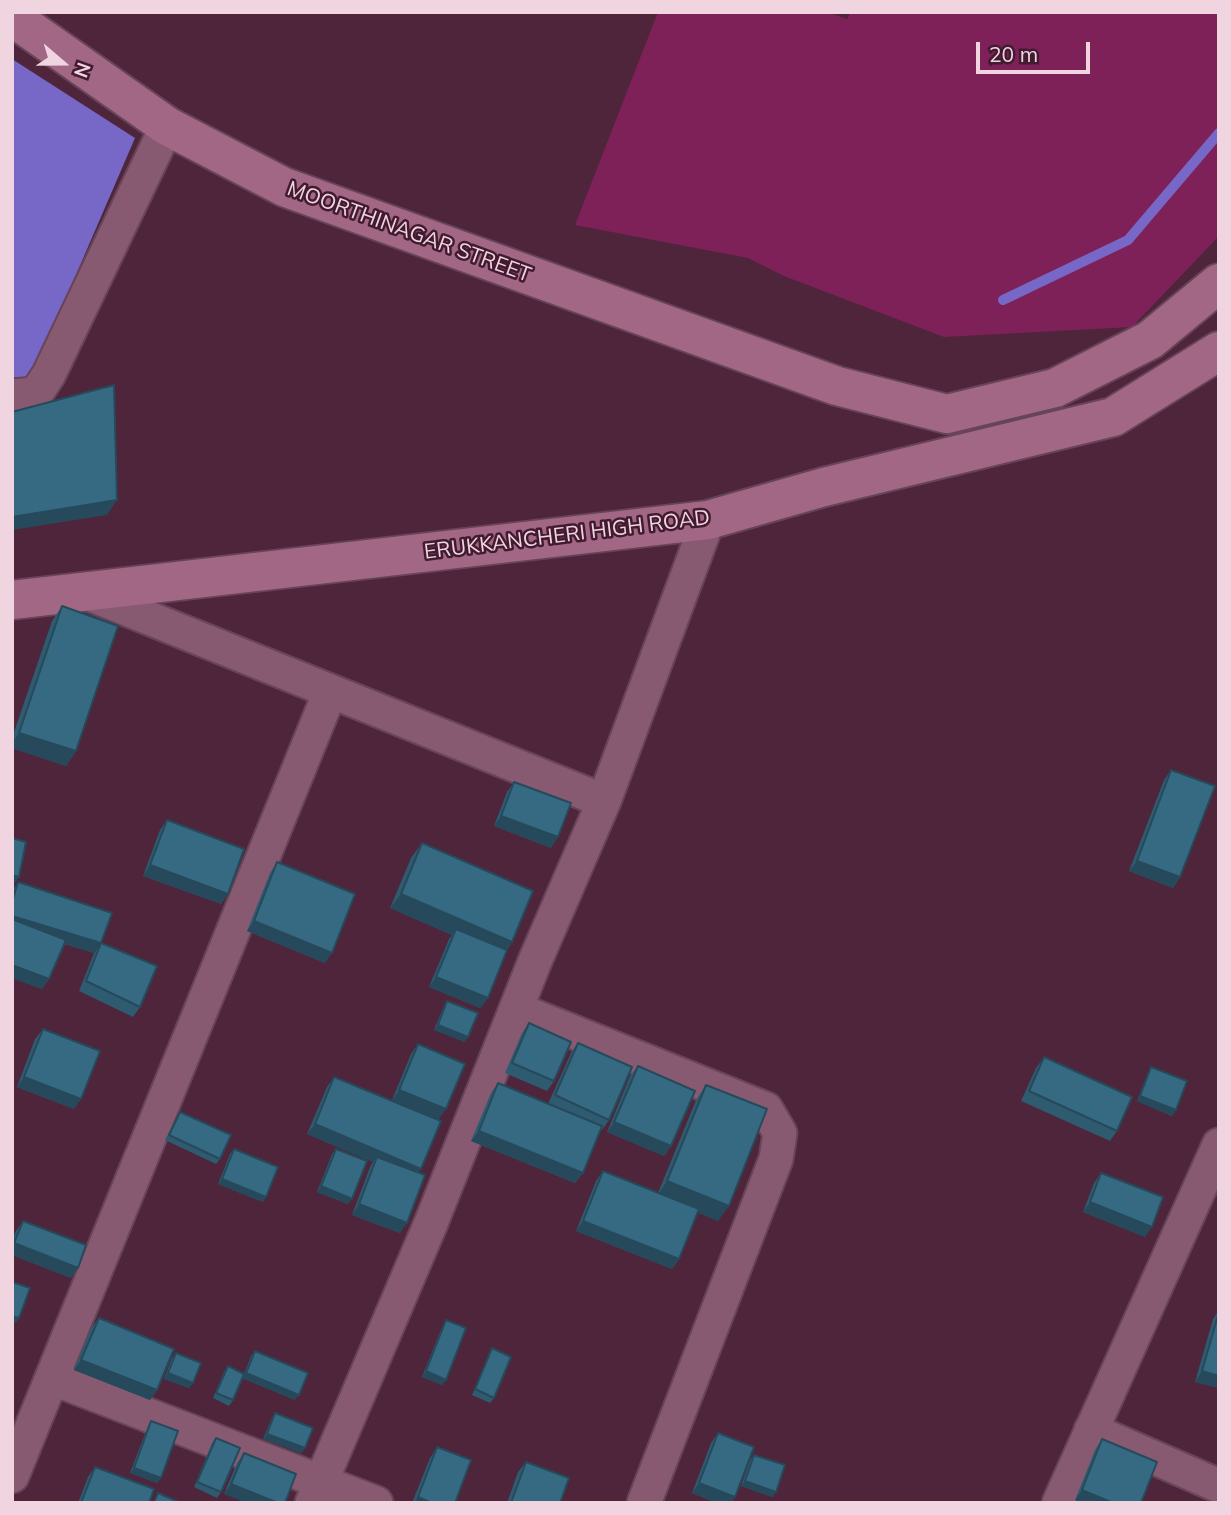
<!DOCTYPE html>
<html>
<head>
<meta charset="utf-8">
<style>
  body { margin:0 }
  #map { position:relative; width:1231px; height:1515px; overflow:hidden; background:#4e253a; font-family:Mulish,sans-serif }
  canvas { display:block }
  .frame { position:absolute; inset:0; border:14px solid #f0d5e1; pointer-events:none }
  .north { position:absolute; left:28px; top:28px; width:70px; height:70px; -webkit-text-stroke:5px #421b30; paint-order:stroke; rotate:110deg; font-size:19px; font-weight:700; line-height:28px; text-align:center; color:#f0d5e1 }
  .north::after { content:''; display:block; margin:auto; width:24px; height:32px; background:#f0d5e1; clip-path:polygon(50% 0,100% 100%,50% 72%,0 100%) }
  .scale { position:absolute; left:976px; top:42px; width:114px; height:32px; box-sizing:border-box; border:4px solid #f0d5e1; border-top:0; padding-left:9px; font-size:21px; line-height:24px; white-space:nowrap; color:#f0d5e1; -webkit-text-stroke:5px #421b30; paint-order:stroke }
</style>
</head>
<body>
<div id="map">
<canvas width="1231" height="1515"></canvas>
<div class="frame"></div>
<div class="north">N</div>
<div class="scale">20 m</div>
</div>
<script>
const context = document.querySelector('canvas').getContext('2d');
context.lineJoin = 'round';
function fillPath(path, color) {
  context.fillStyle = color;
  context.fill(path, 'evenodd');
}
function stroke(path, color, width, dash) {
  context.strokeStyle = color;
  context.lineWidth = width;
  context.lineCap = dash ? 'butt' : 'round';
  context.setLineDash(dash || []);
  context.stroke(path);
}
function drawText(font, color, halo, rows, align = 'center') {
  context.font = font + ' Mulish,sans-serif';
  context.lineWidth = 5;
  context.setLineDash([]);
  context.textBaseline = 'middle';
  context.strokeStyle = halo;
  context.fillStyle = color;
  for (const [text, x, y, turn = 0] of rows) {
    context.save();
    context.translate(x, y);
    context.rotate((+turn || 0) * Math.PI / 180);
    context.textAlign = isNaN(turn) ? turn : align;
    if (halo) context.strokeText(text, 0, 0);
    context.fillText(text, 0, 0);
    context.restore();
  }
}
const green = new Path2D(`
  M658 12H826L847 19 851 12H1219V236L1132 327 944 337 784 276 748 258 575 225Z`);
const water = new Path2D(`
  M12 59 135 138 28 386 12 379Z`);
const stream = new Path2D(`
  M1003 300 1128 240 1219 133`);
const minor = new Path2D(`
  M12 396 36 394 49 374 167 126
  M84 592 604 801
  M516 1009 766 1109 780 1133 776 1159 644 1503
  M52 1378 376 1503
  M1091 1430 1219 1486
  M12 1476 330 692
  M312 1503 431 1223 535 961 604 801 708 520
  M1059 1503 1219 1145`);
const primary = new Path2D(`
  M12 17 167 126 284 187 837 386 947 414 1055 388 1150 340 1219 283
  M12 600 708 520 824 487 1113 417 1219 351`);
const wall = new Path2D(`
  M62 606 76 751 66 766 12 748V738L52 621Z
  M1171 770 1180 877 1173 888 1129 871 1164 780Z
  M514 782 551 848 494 826 507 792Z
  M167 820 228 894 221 904 143 876 160 830Z
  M422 843 512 942 507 950 488 998 480 1008 429 987 449 939 452 935 390 908 411 858Z
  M277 862 325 963 247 931 270 873Z
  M18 882 94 953 64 944 49 979 42 989 12 978V891Z
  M101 943 140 1007 133 1017 79 991 94 953Z
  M447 1001 465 1042 434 1030 444 1006Z
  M529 1023 554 1081 547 1091 505 1073 522 1033Z
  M43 1029 74 1109 17 1087 35 1039Z
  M578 1043 609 1120 602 1130 600 1129 583 1173 575 1183 471 1141 491 1093 498 1083 548 1104 571 1053Z
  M418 1044 439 1119 392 1100 411 1054Z
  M1044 1057 1117 1131 1110 1141 1021 1101 1036 1068Z
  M638 1066 671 1146 664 1156 607 1132 630 1076Z
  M1151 1067 1176 1110 1172 1116 1137 1101 1148 1073Z
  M334 1077 421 1169 418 1172 400 1233 352 1215 370 1167 373 1162 307 1134 327 1087Z
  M706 1085 718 1221 697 1212 679 1259 672 1269 576 1231 596 1181 603 1171 658 1193 696 1100Z
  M180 1112 220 1159 216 1164 165 1140Z
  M234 1149 263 1202 218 1184 230 1154Z
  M336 1149 348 1204 317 1192 332 1154Z
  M1101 1173 1145 1237 1083 1212 1094 1183Z
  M23 1221 71 1278 12 1255V1240L16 1231Z
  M1219 1310V1388L1195 1382 1213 1319Z
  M99 1318 157 1390 150 1400 74 1370 91 1328Z
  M446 1320V1380L442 1385 422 1377 443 1325Z
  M492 1348 494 1398 490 1403 472 1395 489 1354Z
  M255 1351 295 1400 242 1378 233 1400 229 1406 213 1398 224 1372 228 1366 244 1374 251 1356Z
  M176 1353 193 1383 189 1388 164 1379 172 1358Z
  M275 1413 305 1448 301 1453 263 1439 272 1418Z
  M151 1421 161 1478 157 1483 130 1473 148 1426Z
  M718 1433 735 1497 731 1503H717L692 1493 711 1443Z
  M216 1438 221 1492 217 1498 194 1487 212 1443Z
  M1102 1439 1141 1503 1075 1500 1095 1450Z
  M437 1447 455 1503H412L430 1458Z
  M244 1453 296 1474 224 1494 237 1463Z
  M754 1455 776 1492 772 1497 741 1486 750 1460Z
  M526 1462 560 1503H507L518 1472Z
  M95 1467 149 1503H78L88 1477Z`);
const shadedWall = new Path2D(`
  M117 500 107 515 12 530V517Z
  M19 733 76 751 66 766 12 748V743Z
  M501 816 558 837 551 848 494 826Z
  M1137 861 1180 877 1173 888 1129 871Z
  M150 865 228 894 221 904 143 876Z
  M12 875 19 877 12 887Z
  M401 894 512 942 502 956 456 929 452 935 390 908Z
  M12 916 101 943 94 953 12 928Z
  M254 921 332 953 325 963 247 931Z
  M12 965 49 979 42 989 12 978Z
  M436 977 488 998 480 1008 429 987Z
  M438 1025 468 1037 465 1042 434 1030Z
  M24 1077 81 1099 74 1109 17 1087Z
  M399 1090 446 1109 439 1119 392 1100Z
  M1140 1096 1176 1110 1172 1116 1137 1101Z
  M614 1122 671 1146 664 1156 607 1132Z
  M315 1124 421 1169 413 1179 377 1157 373 1162 307 1134Z
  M479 1131 583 1173 575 1183 471 1141Z
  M222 1179 266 1197 263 1202 218 1184Z
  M667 1181 729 1206 718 1221 657 1196Z
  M321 1186 352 1199 348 1204 317 1192Z
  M1090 1202 1152 1227 1145 1237 1083 1212Z
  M359 1204 407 1223 400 1233 352 1215Z
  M583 1221 679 1259 672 1269 576 1231Z
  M14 1243 78 1268 71 1278 12 1255V1246Z
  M12 1316 19 1318 16 1323 12 1322Z
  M81 1360 157 1390 150 1400 74 1370Z
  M426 1371 446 1380 442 1385 422 1377Z
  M1202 1371 1219 1376V1388L1195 1382Z
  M168 1373 193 1383 189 1388 164 1379Z
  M246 1373 299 1395 295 1400 242 1378Z
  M267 1434 305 1448 301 1453 263 1439Z
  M134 1468 161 1478 157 1483 130 1473Z
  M745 1481 776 1492 772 1497 741 1486Z
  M699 1483 735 1497 731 1503H717L692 1493Z
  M231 1484 278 1503H246L224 1494Z
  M1082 1490 1113 1503H1081L1075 1500Z
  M418 1497 432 1503H414Z`);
const building = new Path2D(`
  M114 385 117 500 12 517V412Z
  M62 606 118 626 76 751 19 733Z
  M1171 770 1215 786 1180 877 1137 861Z
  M514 782 571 803 558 837 501 816Z
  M167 820 244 849 228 894 150 865Z
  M12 838 26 842 19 877 12 875Z
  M422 843 533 891 512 942 401 894Z
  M277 862 355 894 332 953 254 921Z
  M18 882 112 913 101 943 12 916V902Z
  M12 919 66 940 49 979 12 965Z
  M456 929 507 950 488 998 436 977Z
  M101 943 157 966 140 1007 86 981Z
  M447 1001 478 1013 468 1037 438 1025Z
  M529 1023 571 1042 554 1081 512 1063Z
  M43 1029 100 1051 81 1099 24 1077Z
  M578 1043 632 1067 609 1120 555 1095Z
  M418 1044 465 1064 446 1109 399 1090Z
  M1044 1057 1132 1097 1117 1131 1029 1091Z
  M638 1066 695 1091 671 1146 614 1122Z
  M1151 1067 1187 1081 1176 1110 1140 1096Z
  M334 1077 441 1121 421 1169 315 1124Z
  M498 1083 602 1126 583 1173 479 1131Z
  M706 1085 767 1109 729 1206 667 1181Z
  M180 1112 231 1135 220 1159 169 1135Z
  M234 1149 278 1167 266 1197 222 1179Z
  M336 1149 367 1161 352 1199 321 1186Z
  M377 1157 425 1175 407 1223 359 1204Z
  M603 1171 699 1209 679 1259 583 1221Z
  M1101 1173 1163 1197 1152 1227 1090 1202Z
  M23 1221 86 1245 78 1268 14 1243Z
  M12 1282 30 1288 19 1318 12 1316Z
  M1219 1312V1376L1202 1371Z
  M99 1318 174 1349 157 1390 81 1360Z
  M446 1320 466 1328 446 1380 426 1371Z
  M492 1348 511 1357 494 1398 475 1389Z
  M255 1351 308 1373 299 1395 246 1373Z
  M176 1353 201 1363 193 1383 168 1373Z
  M228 1366 244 1374 233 1400 216 1393Z
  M275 1413 313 1428 305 1448 267 1434Z
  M151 1421 178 1431 161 1478 134 1468Z
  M718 1433 754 1447 735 1497 699 1483Z
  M216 1438 240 1448 221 1492 197 1482Z
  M1102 1439 1157 1462 1141 1503H1113L1082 1490Z
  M437 1447 471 1460 455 1503H432L418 1497Z
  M244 1453 296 1474 285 1503H278L231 1484Z
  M754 1455 785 1465 776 1492 745 1481Z
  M526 1462 569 1478 560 1503H511Z
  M95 1467 154 1489 149 1503H81Z
  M158 1493 181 1503H154Z`);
const streetNames = [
  ["MOORTHINAGAR STREET",409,232,20],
  ["ERUKKANCHERI HIGH ROAD",567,535,-7]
];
fillPath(green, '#7e2158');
fillPath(water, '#7767c6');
stroke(stream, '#7767c6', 10);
stroke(minor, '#674457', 37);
stroke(primary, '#674457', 42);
stroke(minor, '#885a71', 33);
stroke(primary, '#a26785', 38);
fillPath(wall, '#2e5b70');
fillPath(shadedWall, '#264a5b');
fillPath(building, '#366a82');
stroke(building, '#264a5b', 2);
drawText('21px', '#f0d5e1', '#421b30', streetNames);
</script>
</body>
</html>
